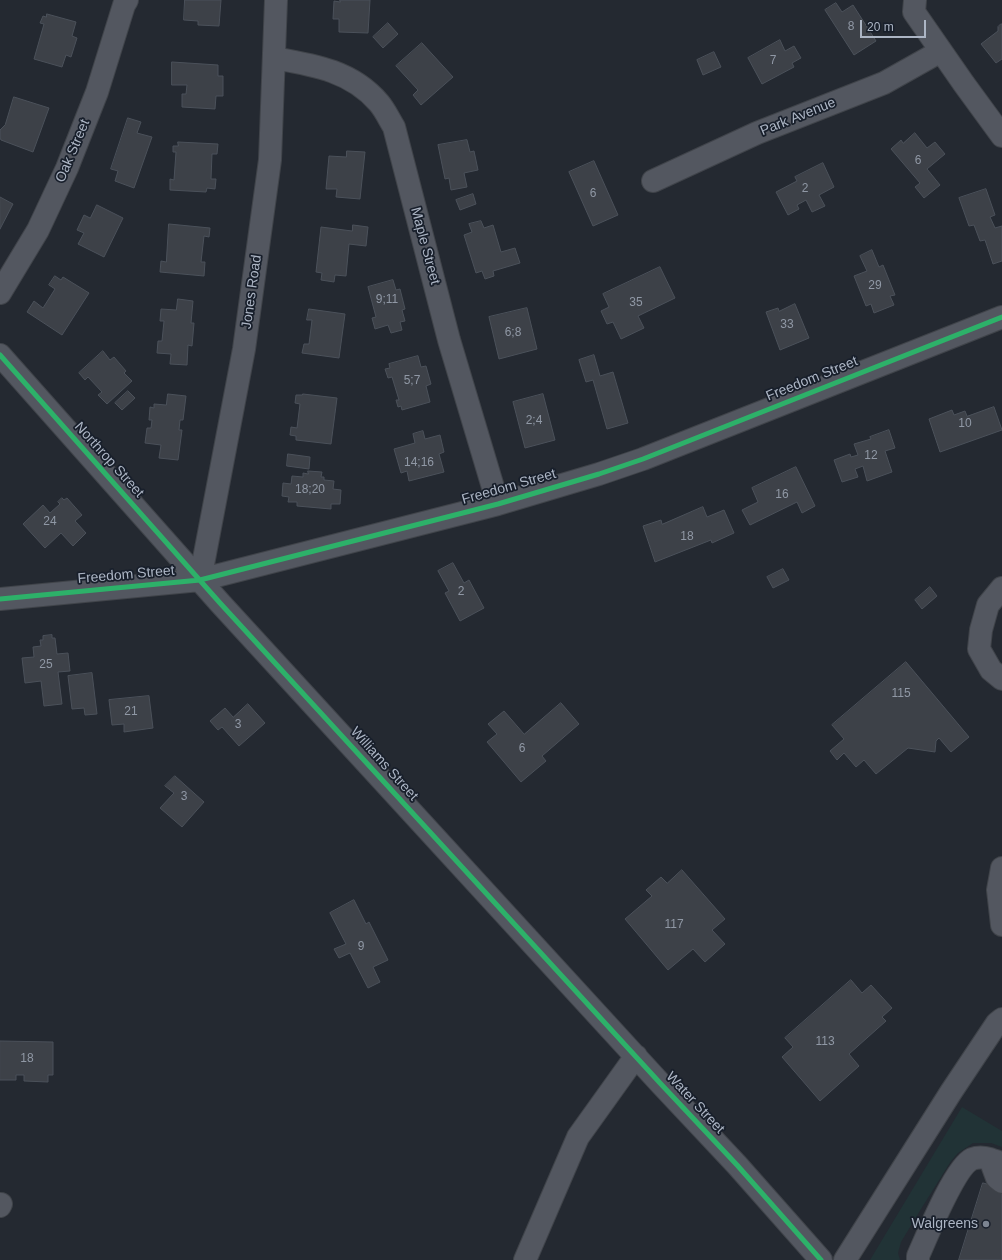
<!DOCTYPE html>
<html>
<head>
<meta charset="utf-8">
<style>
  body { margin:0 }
  #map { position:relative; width:1002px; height:1260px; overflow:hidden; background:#242931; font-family:Arial,sans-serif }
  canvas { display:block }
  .scale { position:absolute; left:860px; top:20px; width:66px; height:18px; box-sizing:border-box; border:2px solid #acb5c4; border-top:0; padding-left:5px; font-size:12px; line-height:14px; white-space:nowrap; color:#acb5c4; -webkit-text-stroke:3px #181f2b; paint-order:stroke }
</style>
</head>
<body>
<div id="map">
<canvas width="1002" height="1260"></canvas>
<div class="scale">20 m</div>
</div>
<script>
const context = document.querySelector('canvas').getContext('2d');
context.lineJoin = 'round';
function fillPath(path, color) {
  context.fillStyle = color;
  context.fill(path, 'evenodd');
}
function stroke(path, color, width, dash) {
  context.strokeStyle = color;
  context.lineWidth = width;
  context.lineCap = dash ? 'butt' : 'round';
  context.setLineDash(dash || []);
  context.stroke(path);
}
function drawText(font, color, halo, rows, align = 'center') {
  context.font = font + ' Arial,sans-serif';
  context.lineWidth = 3.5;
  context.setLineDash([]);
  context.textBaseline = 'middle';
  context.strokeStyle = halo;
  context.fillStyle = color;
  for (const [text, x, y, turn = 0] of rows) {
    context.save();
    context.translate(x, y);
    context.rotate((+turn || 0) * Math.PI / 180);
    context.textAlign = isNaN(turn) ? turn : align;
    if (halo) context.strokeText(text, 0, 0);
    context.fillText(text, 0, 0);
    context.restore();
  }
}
const green = new Path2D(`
  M962 1107 1002 1131V1147L991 1143H973L958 1153 951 1161 921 1209 901 1242 898 1253 900 1260H870Z`);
const building = new Path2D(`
  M185 0H221L219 26 198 25V21L184 20Z
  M340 0H370L368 33 339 32V19H333L334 1 340 2Z
  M836 3 842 12 853 5 876 41 854 55 825 10Z
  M47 14 76 22 72 36 77 38 71 57 66 55 62 67 34 59 44 24 40 23 43 16 46 17Z
  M388 23 398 34 383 48 373 37Z
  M1001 24H1002V59L996 63 981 44 998 31V27Z
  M780 40 785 51 794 46 801 58 792 63 794 67 762 84 748 58Z
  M422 43 453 77 421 105 413 95 418 90 396 66Z
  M714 52 721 67 703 75 697 60Z
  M172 62 218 65V76H223V96H216L215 109 182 107V94H186L187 85H172Z
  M14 97 49 108 33 152 1 140 0 138V130L5 125Z
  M128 118 141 122 137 133 152 137 134 188 115 181 118 171 111 169Z
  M915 133 927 148 935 142 945 154 927 169 940 185 924 198 915 187 920 183 891 149 901 140 903 143Z
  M467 140 470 152 474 151 478 170 464 173 467 187 451 190 449 178 445 179 438 145Z
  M178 142 218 144 217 154H212L211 179H216L215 189 207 188 206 192 170 190V179L174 180 176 152H173V146H178Z
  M347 151 365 152 360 199 336 197 337 189H326L329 156 346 157Z
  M594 161 618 215 593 226 569 172Z
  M823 163 834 187 819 195 825 206 812 212 806 200 797 205 799 209 788 215 776 192 797 181 795 177Z
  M986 189 995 215 990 217 995 228 1002 226V261L993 264 985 240 980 241 974 225 969 226 959 198Z
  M473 194 476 204 460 210 456 200Z
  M0 197 13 204 0 229Z
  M97 205 123 218 104 257 78 244 84 233 77 230 84 215 90 218Z
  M481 221 484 228 493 225 501 252 515 248 520 263 493 271 494 276 485 279 482 271 476 273 464 235 472 232 469 224Z
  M169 224 210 228 209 237 204 236 201 262H205L204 276 160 272 161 261 166 262Z
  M353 225 368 227 366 246 349 244 346 276 335 275 334 282 321 280 322 273 316 272 321 227 352 231Z
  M872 250 879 267 883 265 895 295 890 296 894 305 874 313 871 304 866 306 854 276 867 271 860 256Z
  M660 267 675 298 638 316 644 328 621 339 613 322 607 324 601 311 609 307 603 294Z
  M55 276 61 280 63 277 89 293 62 335 27 312 34 301 43 308 55 289 49 285Z
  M393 280 396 290 400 289 405 309 402 310 405 321 400 322 402 330 391 333 388 325 375 329 372 318 376 317 368 287Z
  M178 299 193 301 191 323H194L192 346 188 345 187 365 170 364 171 354 157 353 158 341H162L164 321H160L161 309 176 310Z
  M795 304 809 338 780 350 766 312 778 308 779 311Z
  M527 308 537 349 499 359 489 317Z
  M309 309 345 314 339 358 302 353 304 344H309L312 320H307Z
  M103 351 110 360 114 357 126 371 124 373 132 381 107 404 98 395 102 392 88 377 85 380 79 373Z
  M594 355 600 376 613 372 628 423 607 429 593 380 586 382 579 360Z
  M418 356 421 367 426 366 431 384 426 386 430 402 402 410 401 406 398 407 396 400H399L392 377 388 378 385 369 390 368 389 364Z
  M128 391 135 398 122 410 115 403Z
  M168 394 186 396 183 420H180L179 430H182L178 460 159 458 161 445 145 443 147 428H151L152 420H149L150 407 154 408V404L166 405Z
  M303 394 337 398 331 444 296 440V436L290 435 291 427 297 428 300 404 295 403 296 395H302Z
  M543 394 555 440 525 448 513 402Z
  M994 407 1002 430 940 452 929 419 952 410 954 415 965 411 967 416Z
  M889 430 895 448 885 451 892 472 867 481 863 466 855 469 858 477 842 482 834 460 850 454 851 457 858 455 854 444 871 439 870 437Z
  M423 431 425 439 440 435 444 452 439 454 444 472 409 481 407 471 401 473 394 449 415 443 413 434Z
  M288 454 310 457 309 469 287 466Z
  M796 467 815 506 802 513 797 502 750 525 742 510 758 502 752 488Z
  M308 471 322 472 321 477H324V480L334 481 333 489 341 490 340 504H331V509L297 506V502H288L289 497 282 496 283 483 291 484 292 476 303 477V473L308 474Z
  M62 498 64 500 67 498 82 515 75 521 86 533 73 546 61 533 45 548 23 524 43 505 50 513 60 504 58 502Z
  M703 507 707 517 724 510 734 533 712 543 711 540 655 562 643 526 661 520 662 524Z
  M453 563 464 583 469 580 484 608 460 621 445 593 449 591 438 571Z
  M783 569 789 580 773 588 767 577Z
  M930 587 937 596 922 609 915 600Z
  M52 635V638H55L57 654 68 653 70 671 58 672 62 704 44 706 41 681 25 683 22 658 34 657 33 647 41 646 40 640H43V636Z
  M906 662 969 737 951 752 939 738 936 741 935 752 908 748 876 774 864 760 856 767 844 753 837 760 830 751 844 739 832 725Z
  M92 673 97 714 85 715 84 708 72 709 68 676Z
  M149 696 153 728 124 732V724L112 725 109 700Z
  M561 703 579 724 542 756 546 761 521 782 487 742 497 734 488 724 504 711 524 734Z
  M248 704 265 723 239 746 222 727 218 730 210 721 225 708 233 717Z
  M175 776 204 802 182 827 160 808 174 793 165 786Z
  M682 870 725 919 712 930 725 944 705 962 693 949 668 970 625 919 652 896 646 890 661 877 667 883Z
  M354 900 366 924 369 922 388 960 373 967 380 982 368 988 350 953 339 958 334 949 346 944 330 913Z
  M851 980 862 993 871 985 892 1008 882 1017 886 1021 849 1054 859 1066 820 1101 782 1057 793 1047 785 1038Z
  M0 1041 53 1042V1075H48V1082L24 1081V1075H16V1080H0Z
  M983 1183 1002 1188V1260H959Z`);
const minor = new Path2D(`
  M915 0 914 12 964 84 1002 136
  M274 58C314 65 352 71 379 103 385 110 389 119 394 127L449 340 498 504
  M653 181 757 133 884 83 941 51
  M0 293 38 230 67 168 97 92 124 5 127 0
  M0 355 220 603 660 1083 737 1165 821 1260
  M200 580 244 349 270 160 276 0
  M1002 588 988 605 981 630 979 649 991 670 1002 679
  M0 599 200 580 498 504 599 474 643 459 1002 317
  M1002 868 998 890 1002 925
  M990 1159 997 1178 1002 1182
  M0 1206 1 1204
  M525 1260 578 1137 636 1056
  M845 1260 951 1092 997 1023 1002 1019
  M918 1260V1256C927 1236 955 1167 972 1159 983 1155 992 1160 1002 1163`);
const cycleway = new Path2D(`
  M0 355 220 603 660 1083 737 1165 821 1260
  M0 599 200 580 498 504 599 474 643 459 1002 317`);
const markers = [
  [986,1224,4,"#7c8491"]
];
const numberNames = [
  ["8",851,27],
  ["7",773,61],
  ["6",918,161],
  ["2",805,189],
  ["6",593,194],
  ["29",875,286],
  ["9;11",387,300],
  ["35",636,303],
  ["33",787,325],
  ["6;8",513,333],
  ["5;7",412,381],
  ["2;4",534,421],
  ["10",965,424],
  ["12",871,456],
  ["14;16",419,463],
  ["18;20",310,490],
  ["16",782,495],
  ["24",50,522],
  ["18",687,537],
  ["2",461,592],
  ["25",46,665],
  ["115",901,694],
  ["21",131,712],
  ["3",238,725],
  ["6",522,749],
  ["3",184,797],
  ["117",674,925],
  ["9",361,947],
  ["113",825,1042],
  ["18",27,1059]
];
const streetNames = [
  ["Park Avenue",798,117,-22],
  ["Oak Street",73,151,-67],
  ["Maple Street",425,246,75],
  ["Jones Road",252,292,-82],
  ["Freedom Street",812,379,-22],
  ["Northrop Street",109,460,48],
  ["Freedom Street",509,487,-16],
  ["Freedom Street",126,575,-5],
  ["Williams Street",384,764,48],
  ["Water Street",695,1103,47]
];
const poiNames = [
  ["Walgreens",978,1224]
];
fillPath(green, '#213336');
fillPath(building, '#3d4148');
stroke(building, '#4b515a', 1);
stroke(minor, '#40444a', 24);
stroke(minor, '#535760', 22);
stroke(cycleway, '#2db169', 5);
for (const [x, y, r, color] of markers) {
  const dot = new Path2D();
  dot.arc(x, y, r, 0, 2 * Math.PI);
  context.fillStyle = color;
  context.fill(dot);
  stroke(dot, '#181f2b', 1.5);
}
drawText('12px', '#9098a5', null, numberNames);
drawText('14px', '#acb5c4', '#181f2b', streetNames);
drawText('14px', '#acb5c4', '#181f2b', poiNames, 'right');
</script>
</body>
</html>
